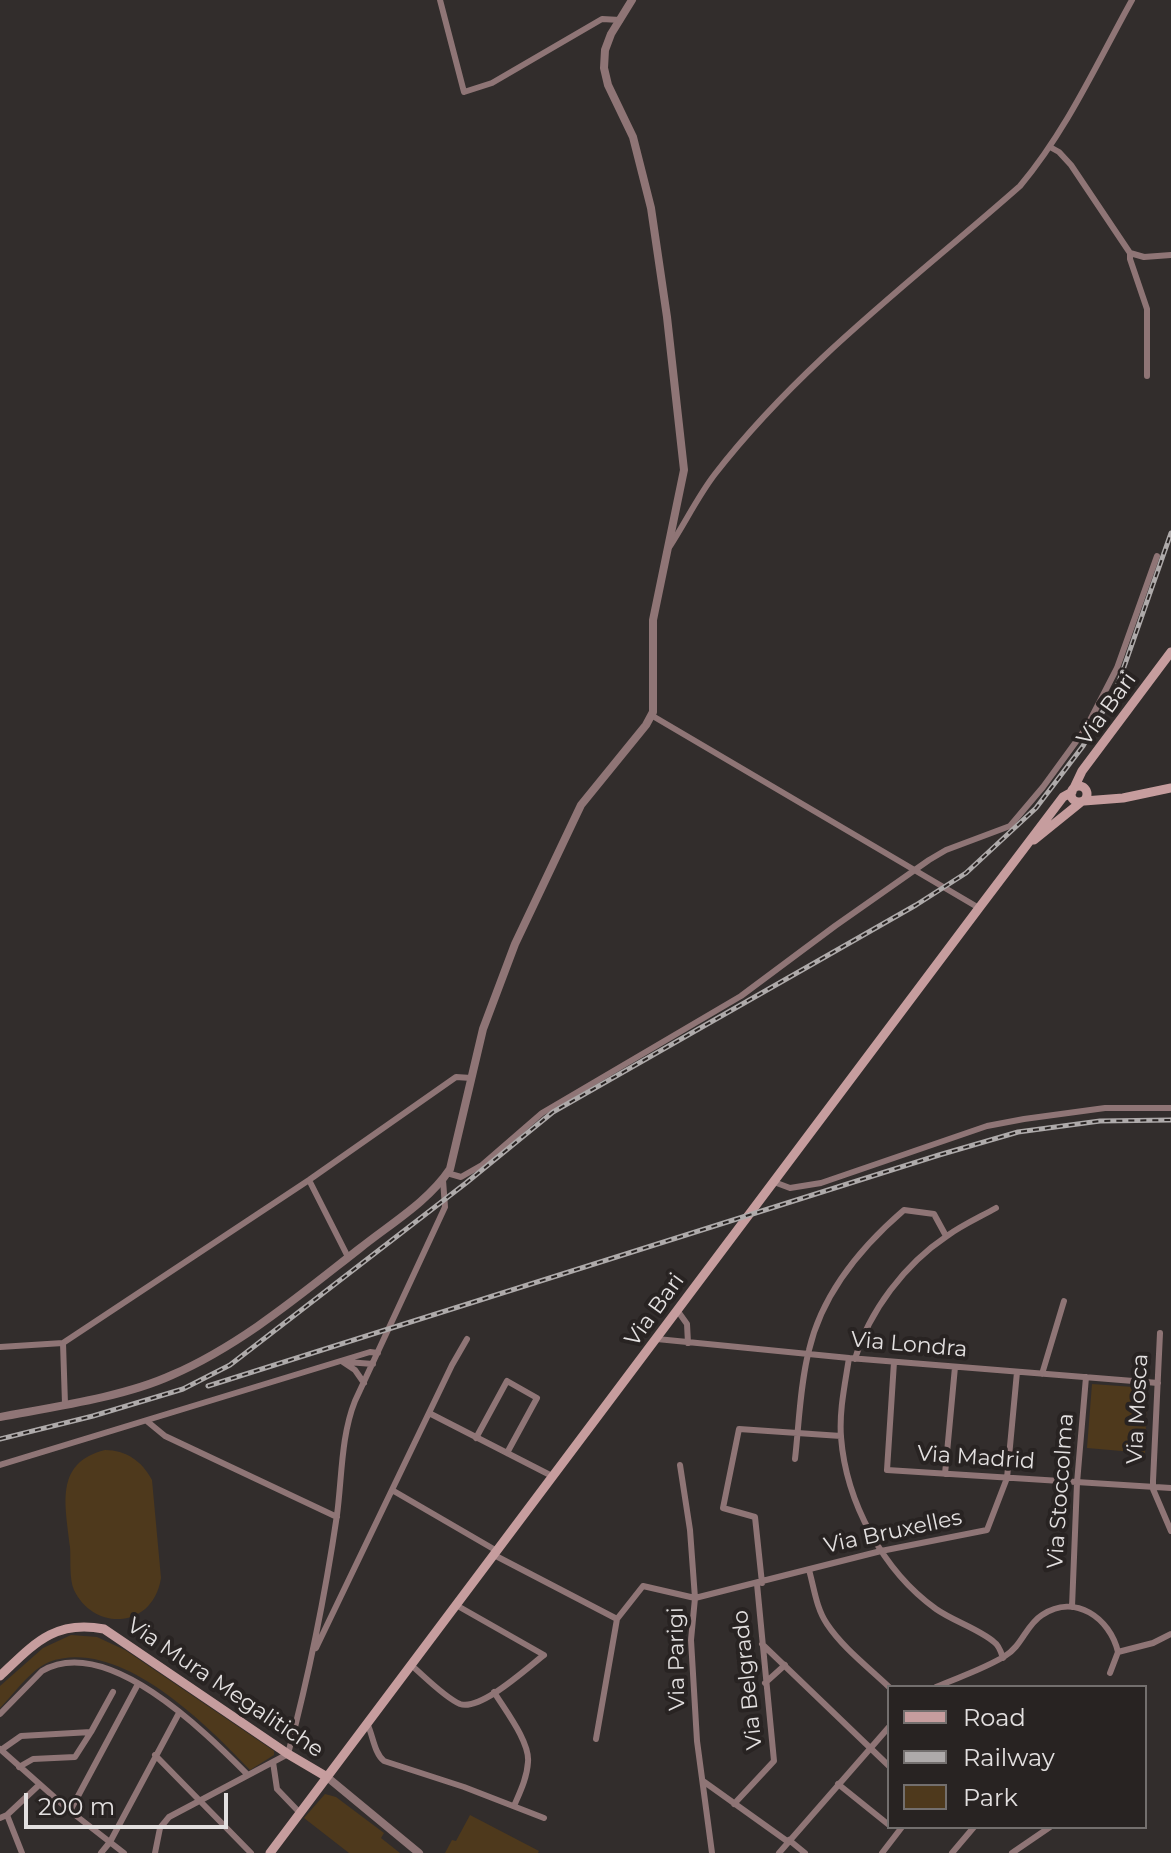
<!DOCTYPE html>
<html>
<head>
<meta charset="utf-8">
<style>
  body { margin:0 }
  #map { position:relative; width:1171px; height:1853px; overflow:hidden; background:#322d2c; font-family:Montserrat,sans-serif }
  canvas { display:block }
  .legend { position:absolute; left:887px; top:1685px; width:260px; height:144px; box-sizing:border-box; background:#282322; border:2px solid #736f6e; margin:0; padding:10px 14px; list-style:none; font-size:24px; color:#e3e0e0 }
  .legend li { display:flex; align-items:center; gap:16px; height:40px }
  .legend b { width:40px; border:2px solid #736f6e }
  .scale { position:absolute; left:24px; top:1793px; width:204px; height:36px; box-sizing:border-box; border:4px solid #e3e0e0; border-top:0; padding-left:10px; font-size:24px; line-height:28px; white-space:nowrap; color:#e3e0e0; -webkit-text-stroke:6px #282322; paint-order:stroke }
</style>
</head>
<body>
<div id="map">
<canvas width="1171" height="1853"></canvas>
<ul class="legend">
<li><b style="height:10px;background:#c69d9e"></b>Road</li>
<li><b style="height:10px;background:#aeaaaa"></b>Railway</li>
<li><b style="height:22px;background:#4e391c"></b>Park</li>
</ul>
<div class="scale">200 m</div>
</div>
<script>
const context = document.querySelector('canvas').getContext('2d');
context.lineJoin = 'round';
function fillPath(path, color) {
  context.fillStyle = color;
  context.fill(path, 'evenodd');
}
function stroke(path, color, width, dash) {
  context.strokeStyle = color;
  context.lineWidth = width;
  context.lineCap = dash ? 'butt' : 'round';
  context.setLineDash(dash || []);
  context.stroke(path);
}
function drawText(font, color, halo, rows, align = 'center') {
  context.font = font + ' Montserrat,sans-serif';
  context.lineWidth = 8;
  context.setLineDash([]);
  context.textBaseline = 'middle';
  context.strokeStyle = halo;
  context.fillStyle = color;
  for (const [text, x, y, turn = 0] of rows) {
    context.save();
    context.translate(x, y);
    context.rotate((+turn || 0) * Math.PI / 180);
    context.textAlign = isNaN(turn) ? turn : align;
    if (halo) context.strokeText(text, 0, 0);
    context.fillText(text, 0, 0);
    context.restore();
  }
}
const green = new Path2D(`
  M1092 1384 1147 1388 1145 1453 1087 1448Z
  M105 1450C126 1450 142 1461 152 1480L161 1578C153 1629 94 1632 74 1590 69 1579 71 1559 70 1547 66 1507 53 1463 105 1450Z
  M71 1635 97 1637 125 1650 274 1751V1755L250 1770C206 1724 119 1636 49 1662 30 1670 14 1694 0 1708V1686L43 1648Z
  M325 1794 336 1797 384 1833 381 1838 400 1853H349L304 1818Z
  M470 1815 539 1851 538 1853H445L452 1840 456 1841Z`);
const minor = new Path2D(`
  M440 0 464 92 492 83 602 19 620 20
  M1050 147 1059 152 1071 165 1130 253 1144 257 1171 255
  M1130 253V259L1147 309V376
  M670 546C685 523 698 496 715 474 801 363 916 278 1020 186 1067 130 1097 63 1132 0
  M651 715 979 908
  M447 1173 461 1177 482 1165 542 1113 741 996 835 926 929 860 946 850 1010 826 1043 787 1086 728 1117 668 1157 556
  M309 1180 348 1257
  M774 1182 790 1188 821 1183 987 1126 1024 1119 1105 1108H1171
  M677 1310 687 1324 688 1343
  M1160 1333 1153 1481V1489L1171 1531
  M657 1339 849 1358 1158 1383
  M0 1347 63 1343
  M849 1358C845 1384 839 1411 841 1437 846 1502 883 1571 936 1609 953 1621 979 1629 994 1642 999 1645 1001 1652 1003 1658
  M855 1359C869 1311 905 1264 947 1236 962 1225 980 1217 996 1208
  M343 1362 355 1370 364 1383
  M347 1362 373 1364
  M894 1362 887 1470 1171 1488
  M1042 1374 1064 1301
  M65 1404 63 1343 309 1180 456 1077 471 1078
  M429 1413 552 1476
  M148 1422 165 1436 337 1517
  M476 1438 507 1381 537 1398 507 1453
  M795 1459C799 1424 800 1385 809 1350 822 1294 861 1247 904 1210L934 1214 946 1236
  M0 1465 370 1352 378 1353
  M680 1465 690 1530 695 1598 691 1640 697 1741 712 1853
  M945 1474 955 1367
  M392 1490 497 1551
  M494 1555 617 1619 643 1586 695 1598 881 1551 987 1530 1007 1478 1017 1372
  M809 1570C814 1587 816 1608 827 1624 843 1648 868 1667 889 1687
  M762 1583 755 1517 723 1508 739 1429 841 1436
  M1072 1607 1077 1483 1086 1377
  M762 1644 889 1766
  M316 1648 452 1365 467 1339
  M1118 1652 1153 1643 1171 1634
  M411 1665C423 1675 445 1698 460 1704 481 1711 527 1668 544 1655L456 1605
  M765 1683 785 1665
  M936 1687C959 1677 984 1669 1005 1656 1022 1646 1026 1625 1042 1615 1075 1593 1110 1618 1118 1652L1110 1673
  M494 1692C505 1710 530 1742 528 1762 527 1778 520 1792 514 1806
  M0 1714 42 1671C107 1633 206 1733 248 1775
  M367 1723C373 1735 374 1753 384 1761L464 1787 544 1818
  M596 1739 617 1619
  M0 1749 70 1811 124 1853
  M1 1750 21 1736 91 1732 113 1692
  M155 1755 251 1853
  M273 1762 277 1789 300 1813
  M19 1767 33 1759 75 1757 91 1732
  M703 1781 787 1841
  M838 1784 889 1825
  M734 1804 774 1761 757 1584
  M70 1811 138 1684
  M7 1815 22 1853
  M0 1818 7 1815 39 1785
  M789 1840 805 1853
  M101 1853 110 1842 179 1713
  M155 1853 160 1828 169 1817 288 1754C309 1675 325 1596 337 1515 342 1477 341 1436 355 1401L445 1207 443 1180
  M779 1853 889 1727
  M882 1853 902 1827
  M952 1853 974 1827
  M1012 1853 1050 1827`);
const tertiary = new Path2D(`
  M0 1417C53 1407 124 1397 172 1375 241 1345 300 1295 359 1249 390 1224 428 1202 450 1169L483 1029 515 944 581 805 646 725 653 712V620L684 470 667 317 651 208 633 137 608 85 604 68 605 50 611 34 632 0
  M327 1777 419 1853`);
const secondary = new Path2D(`
  M1071 794a8 8 0 1 1 16 0a8 8 0 1 1-16 0Z
  M1074 788 1082 771 1171 652
  M1084 801 1123 798 1171 788
  M1034 840 1081 802
  M0 1676C33 1645 54 1619 104 1629L288 1754 327 1777
  M270 1853 979 908 1063 797 1072 792`);
const rail = new Path2D(`
  M208 1386 939 1155 1018 1132 1100 1121 1171 1120
  M0 1439 93 1416 183 1389 230 1365 466 1183 553 1112 916 905 966 873 1036 808 1083 746 1117 687 1171 533`);
const streetNames = [
  ["Via Bari",1107,709,-54],
  ["Via Bari",655,1310,-54],
  ["Via Londra",909,1345,5],
  ["Via Mosca",1138,1409,-87],
  ["Via Madrid",976,1458,4],
  ["Via Stoccolma",1061,1491,-86],
  ["Via Bruxelles",893,1532,-12],
  ["Via Parigi",677,1659,-91],
  ["Via Belgrado",748,1680,-96],
  ["Via Mura Megalitiche",225,1688,34]
];
fillPath(green, '#4e391c');
stroke(minor, '#8f7576', 6);
stroke(tertiary, '#8f7576', 8);
stroke(secondary, '#c69d9e', 9);
stroke(rail, '#aeaaaa', 5);
stroke(rail, '#282322', 2, [6]);
drawText('22px', '#e3e0e0', '#282322', streetNames);
</script>
</body>
</html>
